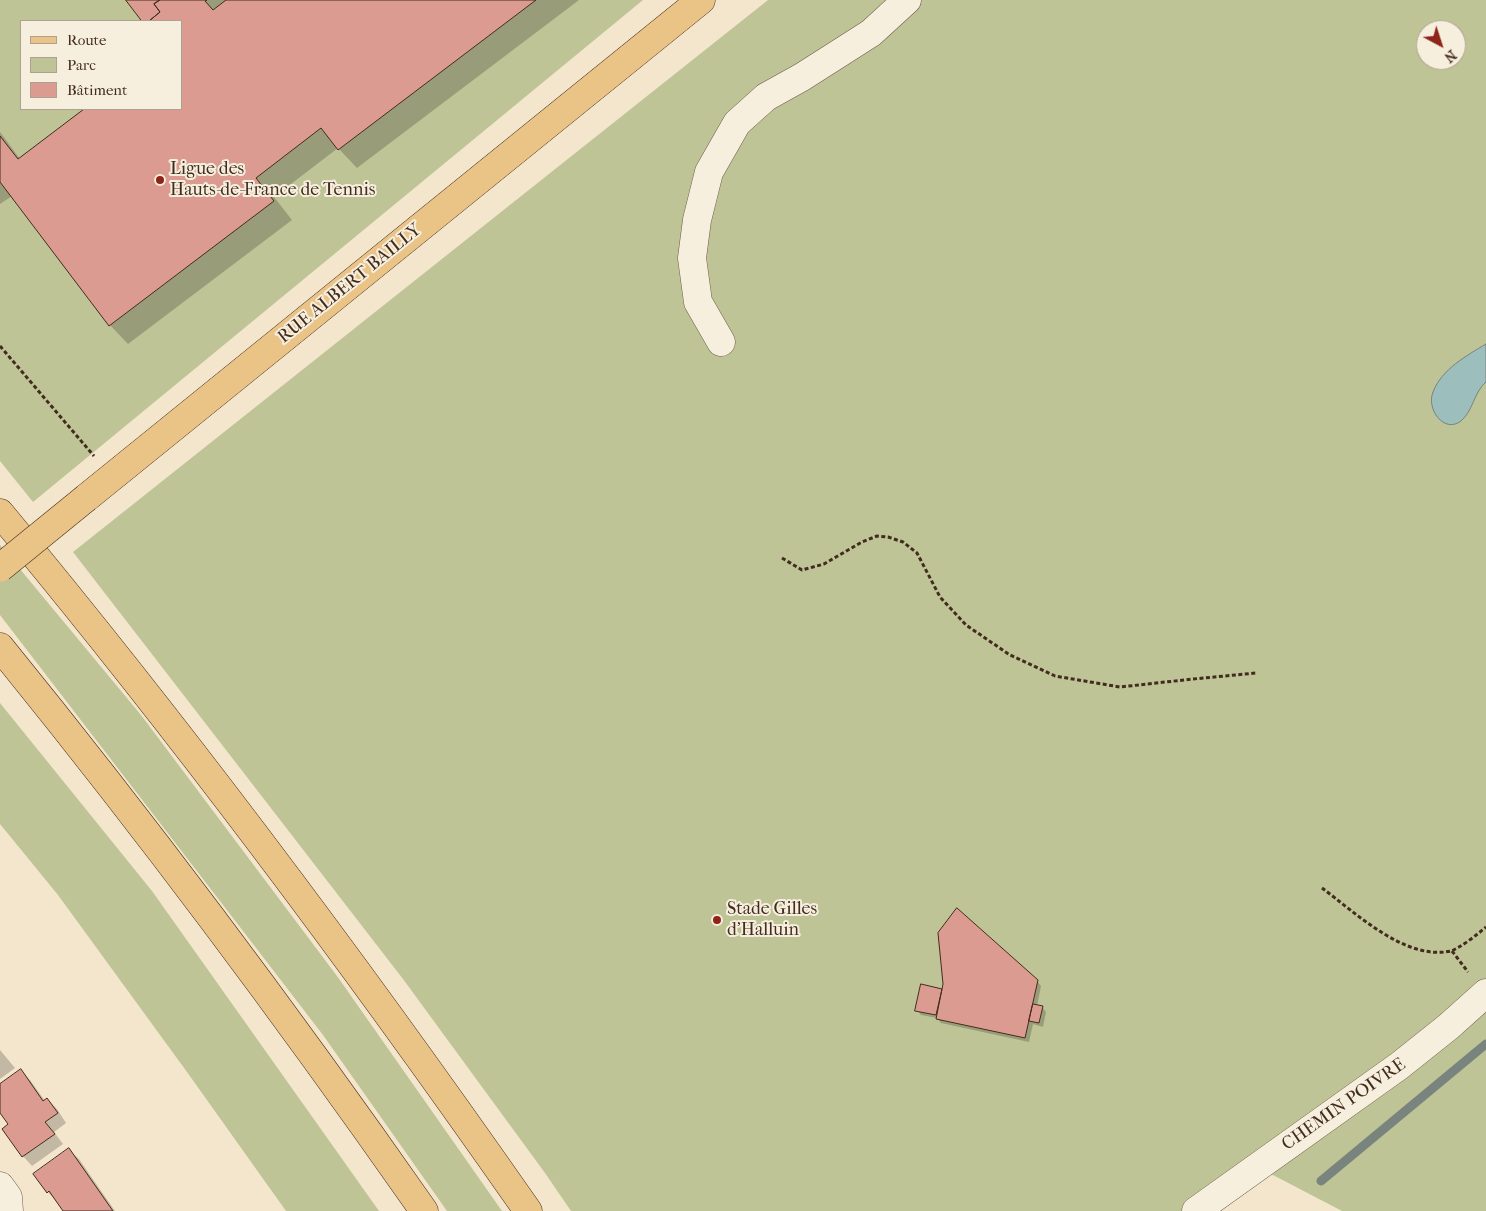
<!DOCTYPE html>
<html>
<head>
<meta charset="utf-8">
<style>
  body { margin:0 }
  #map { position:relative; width:1486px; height:1211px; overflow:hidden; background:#f3e6cc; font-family:"IM FELL French Canon",serif }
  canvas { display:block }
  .legend { position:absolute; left:20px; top:20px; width:162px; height:90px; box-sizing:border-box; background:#f7efde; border:1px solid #afa192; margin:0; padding:6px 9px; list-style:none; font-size:15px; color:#432c1f }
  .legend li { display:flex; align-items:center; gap:10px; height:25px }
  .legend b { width:25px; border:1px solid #afa192 }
  .north { position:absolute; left:1416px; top:20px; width:50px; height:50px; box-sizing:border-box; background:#f7efde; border:1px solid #afa192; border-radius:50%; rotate:140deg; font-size:14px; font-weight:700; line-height:20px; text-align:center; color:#432c1f }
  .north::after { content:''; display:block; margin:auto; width:18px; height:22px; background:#8f2418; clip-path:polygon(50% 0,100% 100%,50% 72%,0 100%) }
</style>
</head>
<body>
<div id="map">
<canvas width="1486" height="1211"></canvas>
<ul class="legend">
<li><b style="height:6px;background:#eac386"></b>Route</li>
<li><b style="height:14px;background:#bec496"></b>Parc</li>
<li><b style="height:14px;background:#dc9b91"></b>Bâtiment</li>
</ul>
<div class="north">N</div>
</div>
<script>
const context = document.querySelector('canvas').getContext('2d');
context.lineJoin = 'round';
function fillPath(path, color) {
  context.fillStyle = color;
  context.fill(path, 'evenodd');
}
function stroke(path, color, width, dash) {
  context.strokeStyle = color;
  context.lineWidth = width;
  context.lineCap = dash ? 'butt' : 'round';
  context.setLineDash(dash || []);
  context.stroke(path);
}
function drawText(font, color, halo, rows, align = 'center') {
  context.font = font + ' "IM FELL French Canon",serif';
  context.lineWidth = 4;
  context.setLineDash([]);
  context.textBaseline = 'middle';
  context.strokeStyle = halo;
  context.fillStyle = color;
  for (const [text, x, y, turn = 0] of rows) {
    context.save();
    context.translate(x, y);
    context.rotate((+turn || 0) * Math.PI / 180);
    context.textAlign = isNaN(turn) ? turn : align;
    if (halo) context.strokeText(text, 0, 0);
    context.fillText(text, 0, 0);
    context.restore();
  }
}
const green = new Path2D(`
  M0 0H643L33 502 0 461ZM21 21H181V109H21Z
  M768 0H1486V1211H1342L1271 1174 1220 1211H571L545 1173 403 979 73 552ZM1426 30H1456V60H1426Z
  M0 545 141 715 337 976 502 1211H447L323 1035 0 615Z
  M0 703 152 891 379 1211H286L187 1072 58 895 0 824Z`);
const water = new Path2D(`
  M1486 344V382C1474 392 1473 411 1461 421 1444 434 1426 409 1433 392 1442 369 1466 356 1486 344Z`);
const shadow = new Path2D(`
  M128 0H579L357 168 338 148 274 197 292 220 128 344 110 325 12 196 0 204V132L20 159 86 109H181V21H144Z
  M1037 981 1041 986 1037 1006 1042 1007 1046 1012 1043 1027 1033 1024 1029 1042 941 1023 937 1018 921 1015 917 1010 922 986 943 990Z
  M0 1050 15 1068 0 1079Z
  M21 1071 30 1080 45 1101 47 1099 57 1109 66 1123 54 1132 63 1144 32 1166 23 1156 10 1125 0 1111V1086Z
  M69 1150 79 1159 115 1211H65L48 1192 35 1174Z`);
const stream = new Path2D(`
  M1321 1181 1486 1044`);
const building = new Path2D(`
  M126 0H160L154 4 160 12 149 21H142Z
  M160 0H207L205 1 213 10 226 0H536L338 150 321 128 256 178 274 201 109 326 0 182V136L18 159 84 109H181V21H149L160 12 154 4Z
  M957 908 1038 980 1025 1038 936 1019 943 984 938 933Z
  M921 984 942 989 936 1015 915 1011Z
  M1033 1004 1043 1006 1039 1023 1029 1021Z
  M21 1069 43 1101 47 1098 58 1113 45 1122 55 1134 22 1157 2 1129 8 1124 0 1113V1084Z
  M69 1148 113 1211H63L49 1191 47 1193 33 1174Z`);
const path = new Path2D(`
  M0 346 94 456
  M782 558 802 570 824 564 862 542 877 536 888 537 903 542 917 553 940 597 966 625 1010 655 1055 676 1120 687 1193 679 1256 673
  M1322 888C1356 913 1405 961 1451 951 1460 948 1478 934 1486 927
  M1452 951 1468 972`);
const minor = new Path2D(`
  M721 342 698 302 692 258 697 220 709 172 737 123 766 97 802 77 871 33 907 0
  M0 1186 8 1197 9 1211
  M1196 1211 1399 1066 1448 1027 1486 993`);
const major = new Path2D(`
  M86 498 701 0`);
const highway = new Path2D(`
  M0 513C187 738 361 972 528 1211
  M0 647C148 829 289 1018 424 1211`);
const majorBridge = new Path2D(`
  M0 568 86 498`);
const markers = [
  [160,180,5,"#8f2418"],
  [717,920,5,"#8f2418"]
];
const poiNames = [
  ["Ligue des",170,170],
  ["Hauts-de-France de Tennis",170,191],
  ["Stade Gilles",727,910],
  ["d'Halluin",727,931]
];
const streetNames = [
  ["RUE ALBERT BAILLY",350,284,-39],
  ["CHEMIN POIVRE",1344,1105,-35]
];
fillPath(green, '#bec496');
fillPath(water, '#9cbebc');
stroke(water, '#78847d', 1);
fillPath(shadow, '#0003');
stroke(stream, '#78847d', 9);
fillPath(building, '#dc9b91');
stroke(building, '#432c1f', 1);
stroke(minor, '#6f5a4a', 29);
stroke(major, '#432c1f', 29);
stroke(highway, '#432c1f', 29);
stroke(path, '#432c1f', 3, [4, 2.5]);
stroke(minor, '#f7efde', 28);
stroke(major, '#eac386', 28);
stroke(highway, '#eac386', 28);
stroke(majorBridge, '#432c1f', 29, []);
stroke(majorBridge, '#eac386', 28);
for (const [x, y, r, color] of markers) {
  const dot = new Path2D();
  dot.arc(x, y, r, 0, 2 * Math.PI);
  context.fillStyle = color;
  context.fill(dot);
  stroke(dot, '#f7efde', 2);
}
drawText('18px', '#432c1f', '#f7efde', poiNames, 'left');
drawText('18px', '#432c1f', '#f7efde', streetNames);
</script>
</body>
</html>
